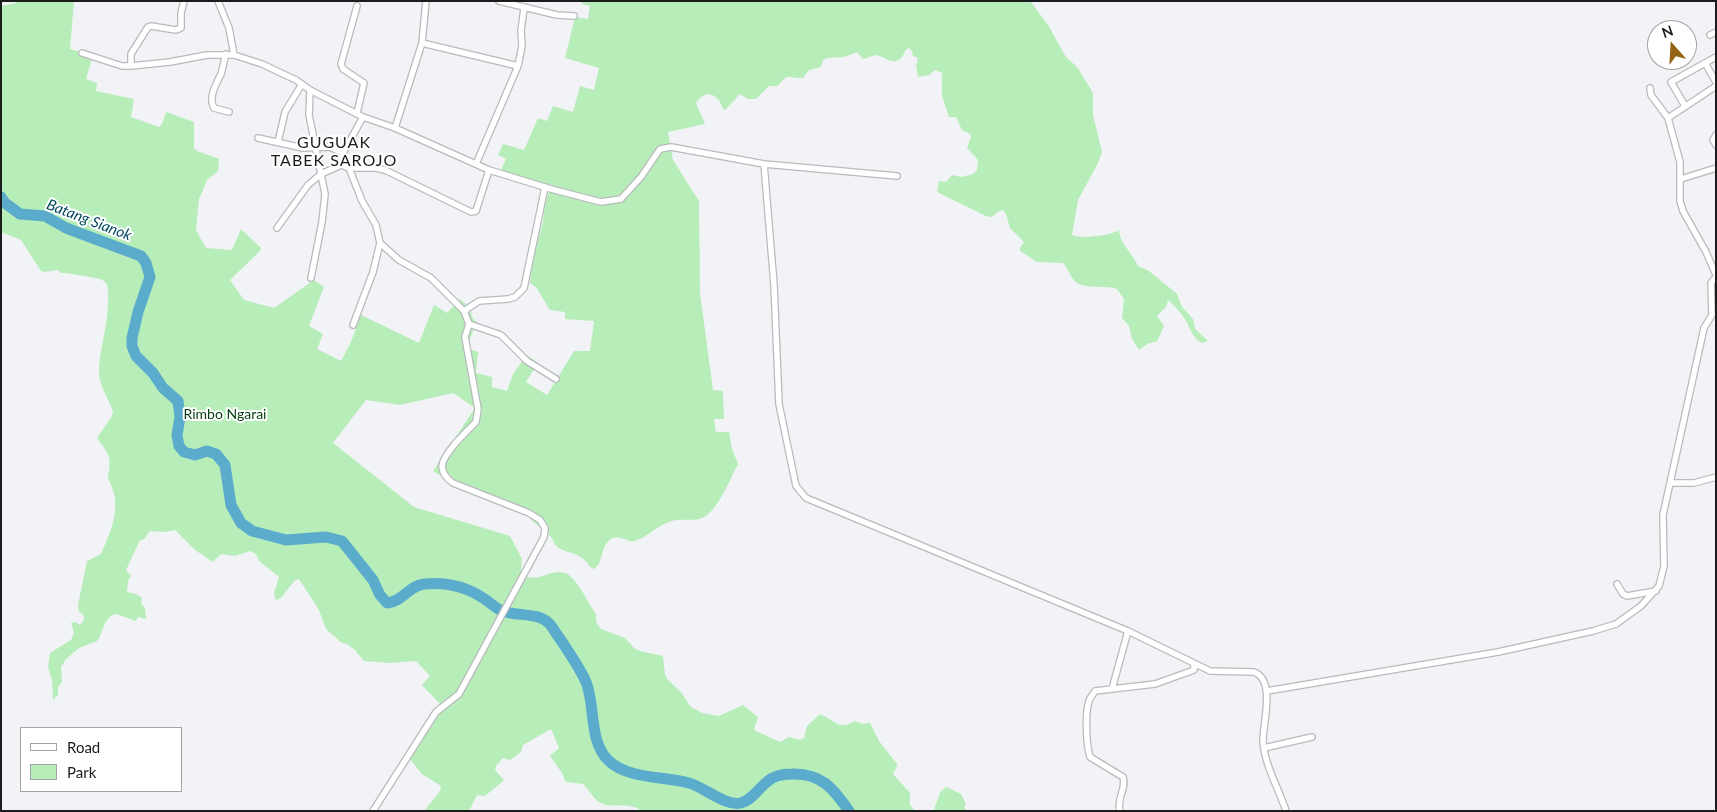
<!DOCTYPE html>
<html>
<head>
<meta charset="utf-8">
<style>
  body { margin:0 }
  #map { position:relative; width:1717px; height:812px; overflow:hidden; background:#f1f3f6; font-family:Lato,sans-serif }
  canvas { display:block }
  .frame { position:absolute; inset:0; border:2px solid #1b1c1d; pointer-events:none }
  .legend { position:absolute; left:20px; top:727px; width:162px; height:65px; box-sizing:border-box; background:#fff; border:1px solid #a4a4a5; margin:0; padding:6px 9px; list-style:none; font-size:15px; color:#1b1c1d }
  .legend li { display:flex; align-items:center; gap:10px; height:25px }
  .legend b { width:25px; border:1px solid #a4a4a5 }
  .north { position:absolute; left:1647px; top:20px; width:50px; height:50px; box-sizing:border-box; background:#fff; border:1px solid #a4a4a5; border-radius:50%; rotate:341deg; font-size:14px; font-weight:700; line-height:20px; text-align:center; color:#1b1c1d }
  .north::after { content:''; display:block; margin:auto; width:18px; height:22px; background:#956315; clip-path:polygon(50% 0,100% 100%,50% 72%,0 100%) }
</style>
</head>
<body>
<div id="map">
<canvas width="1717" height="812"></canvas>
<div class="frame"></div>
<ul class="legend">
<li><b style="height:6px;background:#fff"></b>Road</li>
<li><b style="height:14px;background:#b7edb8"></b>Park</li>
</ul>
<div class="north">N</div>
</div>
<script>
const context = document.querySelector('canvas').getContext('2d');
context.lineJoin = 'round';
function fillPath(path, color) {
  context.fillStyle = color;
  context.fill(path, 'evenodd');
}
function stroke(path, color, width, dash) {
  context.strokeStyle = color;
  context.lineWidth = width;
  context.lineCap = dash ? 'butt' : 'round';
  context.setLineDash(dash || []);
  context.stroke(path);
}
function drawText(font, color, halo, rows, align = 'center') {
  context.font = font + ' Lato,sans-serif';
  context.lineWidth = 4;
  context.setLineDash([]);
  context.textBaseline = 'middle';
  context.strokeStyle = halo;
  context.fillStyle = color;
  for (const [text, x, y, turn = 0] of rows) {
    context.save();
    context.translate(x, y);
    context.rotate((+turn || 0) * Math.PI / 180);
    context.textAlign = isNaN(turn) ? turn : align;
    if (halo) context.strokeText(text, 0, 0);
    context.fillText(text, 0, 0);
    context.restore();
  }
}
const green = new Path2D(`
  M16 1H74L70 49 93 55 86 79 97 83 96 91 134 99 131 117 159 127 162 124 166 112 194 122V148L197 151 219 159 218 171 207 180 199 199 196 230 206 248 232 250 241 229 260 247 261 250 230 280 244 300 274 308 314 280 324 287 309 326 323 334 317 349 341 361 351 342 361 315 419 343 434 305 447 313 460 299 469 307 473 319 477 322 466 348 478 352 476 373 492 377V387L507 391 513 374 527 355 538 363 526 382 547 395 574 351H590L594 321 565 319V312L550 310 536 287 530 283 532 264 543 221 545 204 550 188 501 170 506 159 498 155 503 144 524 150 538 118 547 121 553 106 573 112 580 86 594 90 599 68 565 58 575 17 588 19 590 6 582 4V1H1030L1048 25 1066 57 1077 67 1093 93V115L1102 152 1098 163 1078 200 1072 235C1081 239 1110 236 1119 230 1120 245 1133 253 1138 266L1149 271 1177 294 1182 307 1193 319 1195 329 1208 341 1202 343C1192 337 1191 330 1186 321 1183 315 1173 304 1168 300L1166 307 1157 316 1164 326 1157 341 1147 344 1139 350 1132 339 1129 326 1122 318 1124 299 1117 289C1106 285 1087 289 1077 283 1070 278 1069 269 1063 263L1037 262 1020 251V248L1024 242 1010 228 1006 214 1003 210 999 211 992 217 986 216 937 192 939 181 946 182 952 175 961 177 973 174 977 170 978 160 967 148 971 137 970 134 962 130 956 117H949L942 96V73L935 70 929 75 918 77 916 66 918 58 913 56 912 51 909 48C904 50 905 53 901 58 894 66 885 57 877 55L863 59 857 52 844 57 827 58 823 60 821 67 809 70 803 78C788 79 789 71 778 86H769L756 99H748L740 94 725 110 723 109C718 94 706 88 696 103L705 124 668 132 673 160 699 201 700 293 713 390 723 391 724 419H714L716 432H729L732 449 738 464C730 479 716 516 699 519 689 521 678 518 669 522 657 526 647 537 635 541 627 543 622 535 613 538 599 544 605 564 593 569 588 566 587 561 582 558 575 552 567 553 561 549 556 547 554 542 551 537 543 528 531 523 526 512L463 489 433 471 475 408 453 393 400 405 366 400 333 443 414 507 510 536 522 559 521 571C534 589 554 564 569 575 581 585 587 602 596 614V622L601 629 625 638 634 648 640 651 663 656 665 675 668 680 681 692 691 707 702 713 719 716 743 705 758 717 754 729 756 731 780 742 789 737 800 740 804 738 807 726 820 714C834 720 839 731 855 721L863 724 870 723 879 741 897 764V766L893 774 910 793V805L915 811H641C631 802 615 808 603 804 594 801 590 790 583 784L566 782 562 773 550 756 559 748 551 729 523 745 521 752 510 760 503 758 496 766 495 770 504 780 485 796 477 795 469 811H424L440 791 441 786 422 774 409 758 444 708 422 685 430 676 416 661 389 663 364 661 355 650 347 644 342 643 326 629 319 610 299 579 295 580 281 598 276 600 274 593 279 577 259 561 256 554 250 551 235 556 221 554 213 562 195 550 175 530 164 532 150 531 144 539 140 540 126 570 131 576 128 581 127 592 136 594 142 598 141 603 145 608 146 619 138 617 136 621 116 614C103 617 104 632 97 641L79 648 66 659 61 667 62 682 58 687V695L53 700 52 680 48 667 50 653 71 640 74 633 71 623 75 622 80 625 84 620V616L79 611 78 605 87 561 101 554C112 529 123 504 108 479 111 456 111 457 97 438L112 416 113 412C109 399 99 386 99 372 100 343 112 314 107 284 104 281 104 281 101 279 95 278 66 272 61 273L58 270 44 272 41 271 21 240 1 232V6L16 3Z
  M946 787 961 794 966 804 964 807 967 811H934C935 804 940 796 940 792Z`);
const river = new Path2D(`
  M1 197 5 203 20 214 45 216 66 228 141 256 146 263 150 277 138 312 132 338V346L136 356 153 373 163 388 178 401 180 417 177 435 179 446 184 452 195 455 207 451 216 454 225 465 231 505 241 523 252 531 286 540 326 537 342 541 373 580 380 595 387 603C404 601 408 586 424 584 445 582 465 586 483 598 490 602 495 608 502 611 518 617 542 611 552 627 563 644 578 664 586 682 596 707 588 741 609 761 628 779 664 776 689 783 704 787 726 807 741 803 752 800 758 789 767 782 773 776 783 774 792 774 821 773 833 788 849 811`);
const street = new Path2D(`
  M218 1 229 28 234 55
  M499 1 557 15 574 16
  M357 6 341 64 343 69 364 83 357 113
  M1710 35 1716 32
  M422 43 518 66
  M82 53 122 66H131L170 62 207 55H234L262 64 296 80 310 90 363 117 395 128 489 170 551 189 601 202 621 199 641 177 660 149 671 147 764 164 897 176
  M226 54C224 60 223 68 221 74 216 84 208 98 214 108L229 112
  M1705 63 1716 82
  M131 66V54L148 27 151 26 176 30 181 28V13L184 1
  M1650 88 1651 95 1668 118 1680 162V201L1683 211 1706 252 1716 275
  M310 90 309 115 325 194 322 222 311 278
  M1685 106 1671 82 1716 57
  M1668 118 1716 86
  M395 128 422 43 426 1
  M1716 135 1713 140 1716 145
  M258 138 303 148 330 147 343 153
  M278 142 285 112 302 84
  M476 164 518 66 522 46 521 31 524 8
  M764 164 774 285 779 404 796 486 806 498 1128 631 1210 671 1254 672C1276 680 1263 722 1263 741 1264 764 1279 789 1286 811
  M349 168H376L385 170 471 212 476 211 489 170
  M1681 179 1716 168
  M277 228 308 185 321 174 341 165
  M464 311 479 301 508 299 515 297 524 288 545 187
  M469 324 501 335 527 361 556 379
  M353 325 373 272 380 243 376 225 362 201 349 168 341 165 343 153 363 117
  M1670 483H1694L1716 477
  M1617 584 1623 594 1627 596 1656 591
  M1112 689 1155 684 1194 670V664
  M1267 691 1498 652 1593 631 1616 624 1641 606 1659 586 1664 566 1663 515 1704 328 1712 315 1711 283 1716 277
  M1264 748 1312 737
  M373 811 436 712 459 694 544 537 545 528 540 520 529 513 453 483C447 479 443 474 442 467 442 454 467 431 476 422L478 409 465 337 469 324 464 311 431 278 399 260 380 243
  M1120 811C1116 798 1127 789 1123 777L1090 757C1086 743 1085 714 1089 701 1090 697 1093 695 1095 691L1112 689 1128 631`);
const parkNames = [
  ["Rimbo Ngarai",225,414]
];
const waterNames = [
  ["Batang Sianok",89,220,21]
];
const quarterNames = [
  ["GUGUAK",334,143],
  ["TABEK SAROJO",334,161]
];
fillPath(green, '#b7edb8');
stroke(river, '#5baccc', 11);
stroke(street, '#b8babc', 8);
stroke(street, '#fff', 5.5);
drawText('14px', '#023f0f', '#fff', parkNames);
drawText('italic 15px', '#00495f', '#fff', waterNames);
context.letterSpacing = '1px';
drawText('16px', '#1b1c1d', '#fff', quarterNames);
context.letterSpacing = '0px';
</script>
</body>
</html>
